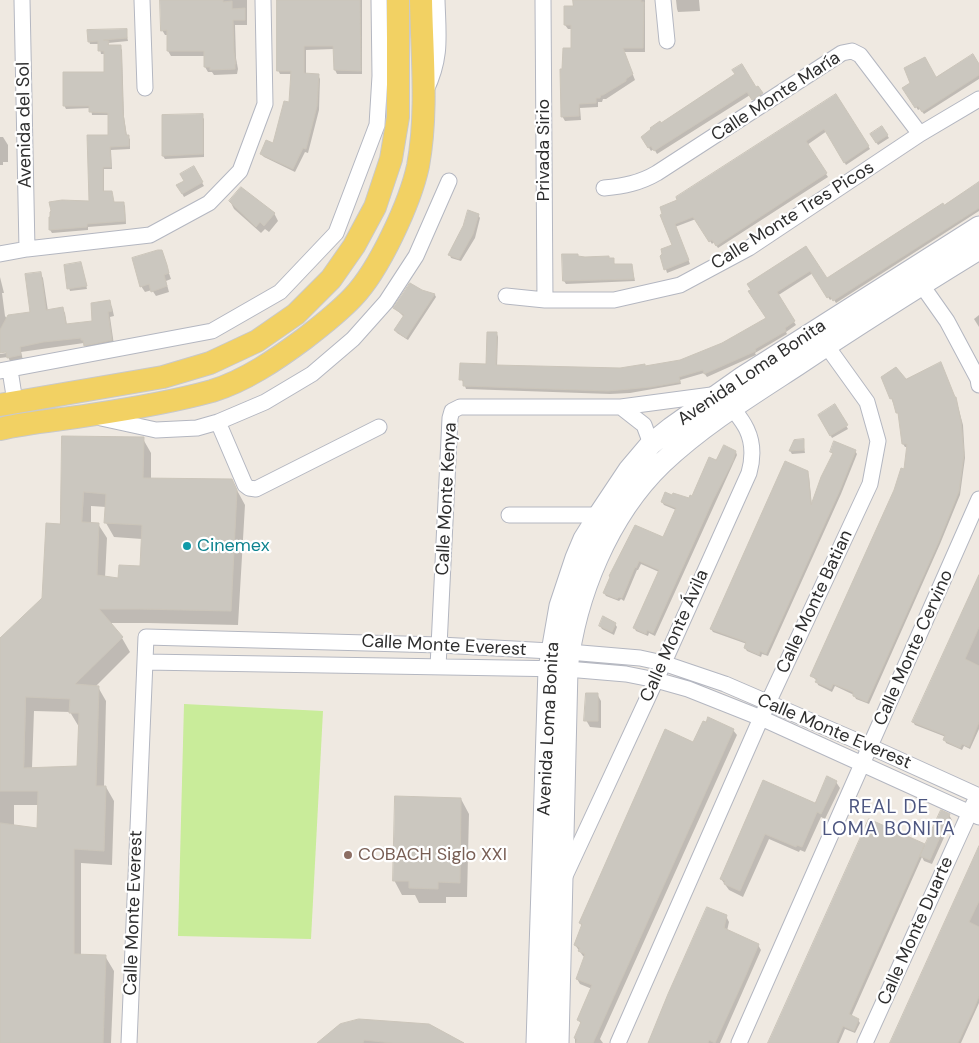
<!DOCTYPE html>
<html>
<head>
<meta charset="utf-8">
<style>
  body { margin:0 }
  canvas { display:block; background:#efe9e1 }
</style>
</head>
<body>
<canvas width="979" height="1043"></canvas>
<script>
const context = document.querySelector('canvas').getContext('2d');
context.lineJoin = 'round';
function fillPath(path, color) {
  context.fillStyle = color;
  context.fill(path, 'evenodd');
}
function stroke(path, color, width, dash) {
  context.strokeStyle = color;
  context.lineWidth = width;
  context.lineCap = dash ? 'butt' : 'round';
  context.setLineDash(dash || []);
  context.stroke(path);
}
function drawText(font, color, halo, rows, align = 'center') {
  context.font = font + ' "DM Sans",sans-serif';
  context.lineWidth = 4.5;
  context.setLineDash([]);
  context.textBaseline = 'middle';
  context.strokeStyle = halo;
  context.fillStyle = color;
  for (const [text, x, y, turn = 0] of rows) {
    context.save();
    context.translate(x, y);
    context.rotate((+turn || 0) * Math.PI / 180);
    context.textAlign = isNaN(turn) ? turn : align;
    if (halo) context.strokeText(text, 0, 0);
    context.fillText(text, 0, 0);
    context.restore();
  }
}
const pitch = new Path2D(`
  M184 704 323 711 311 939 178 936Z`);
const shadow = new Path2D(`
  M164 0H247V25H235L236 58 238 69 237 74 214 75 212 72H208L205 67V56H171L168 51 169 35H165L162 30Z
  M278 0H362V74H337L335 70 334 49 306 50V74L318 75 320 79 319 110 308 153 305 152 295 172 264 157 261 154 274 145 290 103 292 74H280L278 70Z
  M574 0H645V52H624L635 80 606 99H603L602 102H598V107L580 108 581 120 565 121 562 116 563 70 573 49V29H568L565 25 574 7Z
  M676 0H699L700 11 678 12 677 9Z
  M126 31 128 41 108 43 110 47H120L122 50 124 117 127 136 130 139V149L111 150 112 169H104V193L111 192 114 204 123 203 125 206 126 224 88 227V230L52 233 50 230V218L52 213 90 202 110 136 109 115H92L91 108 66 109 64 105 106 73 105 54H101L99 44H90L89 41Z
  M979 66V79L924 114 920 109 918 110 904 88Z
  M757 87 763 97 755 102 750 95 657 154 654 149 651 151 642 137 661 125Z
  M836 96 870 149 846 165 827 131 807 145 828 177 718 248 714 242 712 244 696 219 675 227 690 264 667 273 662 256 674 246 661 216 679 201Z
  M202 116 204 119V157L165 159 163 156Z
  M882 128 889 138 878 145 871 134Z
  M0 137H3L8 145V162H3V165H0Z
  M193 167 204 186 184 197 178 186 185 181Z
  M979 184V211L836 303 833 298 830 300 813 273 777 296 796 325 786 332 787 334 755 353 756 355 707 377 704 373 680 380 681 384 630 393 610 394 466 389 464 383 461 379 487 365 497 334 498 337 497 367 620 369 644 365 646 368 680 361 723 344 767 319 750 292 806 247 827 280Z
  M230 201 274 213 278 221 269 232 265 229 261 233 234 209Z
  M478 215 480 218 475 238 461 261 451 258 450 255Z
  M161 251 171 279 166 281 169 292 156 296 152 290 145 292 141 286Z
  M578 257 613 259 615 266 631 265 635 281 566 284 564 281Z
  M82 267 87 289 70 291 69 288Z
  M40 273 43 278 48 311 62 308 65 313 67 325 93 322 109 302 112 307 114 316 110 317 114 345 88 350 84 343 21 352 23 360 11 363 8 357 0 358V354L13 352 0 351V277L4 293H2L5 316 7 319 31 313Z
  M421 292 435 295 436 297 408 340 397 333 395 330 404 317 395 308Z
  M979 315V327L974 319Z
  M906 381 956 399 963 425 965 458 960 495 940 544 869 704 856 699 854 695 835 686 832 692 818 685 817 681 812 676 905 471 908 447H905L903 444 899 416 891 398Z
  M835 405 848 429 832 438 819 415Z
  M63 437 143 439 151 453V479L232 481 245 505 238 625 148 623H109L122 638 130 652 95 687H98L106 701 104 787H106L114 801 112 865 81 863V955L105 956 114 971 111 1043H0V639L44 599 61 526ZM91 506 106 507V523L114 537 142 539 141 567 119 580 105 578 107 538 98 524H91ZM34 711 70 712 79 727 78 767 32 768ZM14 805H39V829L14 826Z
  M795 441H803L805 453 792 454 790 451Z
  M832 451H855L857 454 841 494 768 656 762 654 761 657 747 651 745 648 747 644 713 632 711 629 807 472 809 476 812 506 833 454Z
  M736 452 737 455 655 636 649 633 648 636 636 631 634 627 659 572 641 564 638 570H637L624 601 621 599 619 601 606 596 604 593 620 555 664 539 676 510 664 505 662 502 689 500 696 493 717 462Z
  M979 575V729L970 749 964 746 962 750 946 743 945 740 946 737 915 725 913 722Z
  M615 624 617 627 614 635 602 629 600 626Z
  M597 694 601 701V728L590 727 586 720Z
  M733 730 737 735 600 1039 603 1043H575V1038L581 1024 579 1020 592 989 580 984 577 979 585 957 583 956 575 945 582 927 580 923 694 744Z
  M764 782 816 805 836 782 840 788 825 819 821 817 805 852 800 850 799 852 769 839 743 897 729 890 721 879Z
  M461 799 469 814 467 897H446V903H419L415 895H402L394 880Z
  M942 812 949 815 952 820 932 864 924 861 922 857 851 1017 858 1020 860 1023 855 1033 845 1029 839 1043H770L924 845 926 847Z
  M979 847V1003L961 1043H891Z
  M726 916 729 922 727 931 758 945 761 950 720 1043H649Z
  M428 1025 453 1043H319Z`);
const building = new Path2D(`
  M160 0H223V2L232 1V9L245 8V20H233L234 52 236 64H235V69L210 70V67H204V51H167V30L161 31Z
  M277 0H360L361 71 334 70 333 46H304V73L319 74 317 106 306 149 303 148 293 169 260 154 266 140 273 143 284 101 289 102 291 71H277Z
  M573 0H641V2H644L643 48H623L633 74 626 79V81L603 95H601L600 98H596V103L579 104V116L561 117 560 69H562L563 48H571V25H564V6H573Z
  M127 29V38L103 40 109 41 108 45H121L123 113 126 135H129V146L110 147 111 167H103V191H112L114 202H124L125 221 87 224V227L49 230V217H50V212L51 211 49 202 62 200 89 201 87 135H108V113L89 112V106H63V72H104V51H98V41L88 42 87 30Z
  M973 54 979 64V75L922 112 918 106 915 108 902 88 910 83 904 68 925 57 936 77Z
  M742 64 756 87 758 86 763 93 752 100 747 92 654 151 651 146 648 148 641 137 651 129 650 128 660 121 661 123 735 74 732 70Z
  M836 94 869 146 844 163 824 129 806 141 827 173 716 246 712 240 709 242 693 217 675 224 689 260 664 270 660 256 662 254 661 249 672 245 660 215 662 214 660 207 677 200 676 197Z
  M203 114V154L162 156V115Z
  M882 126 888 135 876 143 870 134Z
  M194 166 203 182 182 194 176 185 184 181 180 174Z
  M979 182V208L833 301 830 296 827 298 810 271 777 292 795 321 785 328 786 331 755 349 756 351 704 374 703 370 679 377 680 382 651 387 608 391 463 386V380H459L460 363 486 364 487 332H497L496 365 620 368 645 364V366L680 360 722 343 766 318 748 291 751 290 747 284 806 246 827 278 943 203 944 205Z
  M241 187 275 213 264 226 260 222 256 227 229 201Z
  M468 210 479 214 473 234 459 259 448 255 463 226Z
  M158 250H162L167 265 169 273 164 275 167 286 151 292 149 284 140 287 132 258Z
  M562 254H578V256L585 257 609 256V258H614V264H632L634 279 563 281Z
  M81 262 87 286 67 289 64 265Z
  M41 272 46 310 63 307 66 324 92 321 91 303 110 300 112 311 108 312 112 340 84 346 83 340H81V338L43 342 20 347 21 355 7 358 6 352 0 353V330L8 315 30 312 25 274Z
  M410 283 422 290 435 294 406 338 394 330 404 315 393 308Z
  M941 362 955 397H956L961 421 964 454 959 491 939 541 867 702 853 696V692L833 684 831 689 815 682 817 679 810 676 894 490 901 468 904 469 907 444H902L898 413H896L892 398 890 399 881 377 896 367 906 379Z
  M835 404 848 425 830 436 818 415Z
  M62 436 144 437 143 478 232 479 237 490 231 611 139 609H99L123 637 75 684 99 686 96 786H106L104 851 74 849V954L106 955 103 1043H0V823L37 828 38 791H0V638L42 598 46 523 60 524ZM84 492 106 494 104 523 142 525 140 566 119 565 118 578 97 575 99 523 82 522ZM26 697 70 699 69 713H79L77 766 24 768Z
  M804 439V450L789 451 794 440Z
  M834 441 856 450 840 490 766 654 760 651 759 655 744 648 746 642 710 629 785 461 808 471 811 505 821 477 833 453 830 452Z
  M724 445 736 451 733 461 713 500 653 633 647 630 646 634 633 628 659 570 639 561 636 568 635 567 622 598 619 597 617 599 603 593 610 577 609 576 635 525 663 537 676 508 661 502 665 492 672 495 673 493 689 498 690 495 692 496 709 457 716 460Z
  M979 575V627L965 659 979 666V722L969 747 962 744 960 748 943 740 945 735 912 722Z
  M603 616 616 623 612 632 599 626Z
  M586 693H598V721H584Z
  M708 717 734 729 593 1043H576L577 1039 574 1038 581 1022 577 1020 592 985 576 979 585 954 578 951 580 948 574 945 582 924 579 923 665 729 693 742 703 721 706 722Z
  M827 776 837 781 821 814 817 812 802 847 797 845 796 847 765 834 740 891 724 884 725 881 720 879 763 780 815 803Z
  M395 796 461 798 460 883 438 882V889L409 888V881H393Z
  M941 810 950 814 930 860 920 856Z
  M869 819 925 844 849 1014 859 1019 854 1031 843 1026 836 1043H768Z
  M979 846V901L969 922 979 927V996L973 1011 958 1043H890Z
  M707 907 727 915 724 928 759 944 745 977 715 1043 709 1040 708 1043H648L668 994Z
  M359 1019 429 1024 464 1043H393L364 1040 363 1043H317L340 1024Z`);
const minor = new Path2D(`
  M22 0 27 249
  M142 0 145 88
  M543 0 545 300
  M663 0 667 41
  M426 90C442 57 438 35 437 0
  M604 188C624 186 640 183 657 173L842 53 852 51 860 55 920 134
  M0 254 27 249 150 235 209 203 240 171 265 104 263 0
  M916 277 947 321 978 379 979 385
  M506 296 545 300H614L680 285 749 248 920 134 979 99
  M10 370 15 402
  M0 371 212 331 280 292 336 233 377 125 380 76 379 0
  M621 407 644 425 651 444
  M101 418 156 430 197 428 218 422 265 402 312 374 353 339 386 302 416 256 449 181
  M218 422 245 485 249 488 256 489 379 427
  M509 515H599
  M145 662 567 669 626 674 656 680 688 689 761 718 979 817
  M438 667 450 418 452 411 460 407H621L719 394C743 419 759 437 749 473L656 680 565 876
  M129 1043 146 637 440 645 569 652 640 658 663 663 725 684 871 747 979 796
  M618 1043 761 718 870 484 878 441 867 402 821 338
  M739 1043 979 499
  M865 1043 974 803`);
const secondary = new Path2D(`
  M537 1043 549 669 560 606 576 558 584 539 599 515 629 470 651 444 671 428 743 377 979 227
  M558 1043 567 669C575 596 608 515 662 463 702 425 751 395 797 365 857 325 917 287 979 249`);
const primary = new Path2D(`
  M0 405 163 377 210 363 257 341 296 314 331 279 354 246 375 207 391 159 398 117V0
  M0 429C29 422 60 420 90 415 130 409 172 402 212 391 245 381 277 359 304 339 321 326 338 313 353 297 379 270 410 203 418 166 428 112 422 55 421 0`);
const markers = [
  [187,546,5,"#0f9aa8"],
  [348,855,5,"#8d6e63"]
];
const streetNames = [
  ["Calle Monte María",776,97,-33],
  ["Avenida del Sol",25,125,-91],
  ["Privada Sirio",544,150,-90],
  ["Calle Monte Tres Picos",793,216,-32],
  ["Avenida Loma Bonita",752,373,-34],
  ["Calle Monte Kenya",447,499,-87],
  ["Calle Monte Batian",815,602,-65],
  ["Calle Monte Ávila",675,636,-66],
  ["Calle Monte Everest",444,646,3],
  ["Calle Monte Cervino",914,648,-66],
  ["Avenida Loma Bonita",549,729,-87],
  ["Calle Monte Everest",834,732,23],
  ["Calle Monte Everest",134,913,-88],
  ["Calle Monte Duarte",916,931,-66]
];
const cultureNames = [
  ["Cinemex",197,546]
];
const educationNames = [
  ["COBACH Siglo XXI",358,855]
];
const neighbourhoodNames = [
  ["REAL DE",889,808],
  ["LOMA BONITA",889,830]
];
fillPath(pitch, '#c9ec9a');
fillPath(shadow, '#0003');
fillPath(building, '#cbc7bf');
stroke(building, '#cbc5ba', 1);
stroke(minor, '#b4b7c1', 17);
stroke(secondary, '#b4b7c1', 23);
stroke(primary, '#c9c9c9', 24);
stroke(minor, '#fff', 15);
stroke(secondary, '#fff', 21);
stroke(primary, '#f2d163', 22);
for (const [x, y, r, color] of markers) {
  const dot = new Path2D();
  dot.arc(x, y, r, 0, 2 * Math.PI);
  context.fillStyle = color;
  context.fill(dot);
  stroke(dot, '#fff', 2);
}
drawText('18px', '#2e2e2e', '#fff', streetNames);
drawText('18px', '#0d838f', '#fff', cultureNames, 'left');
drawText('18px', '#785e54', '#fff', educationNames, 'left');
context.letterSpacing = '1px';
drawText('19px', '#4d5680', '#fff', neighbourhoodNames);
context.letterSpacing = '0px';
</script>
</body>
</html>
